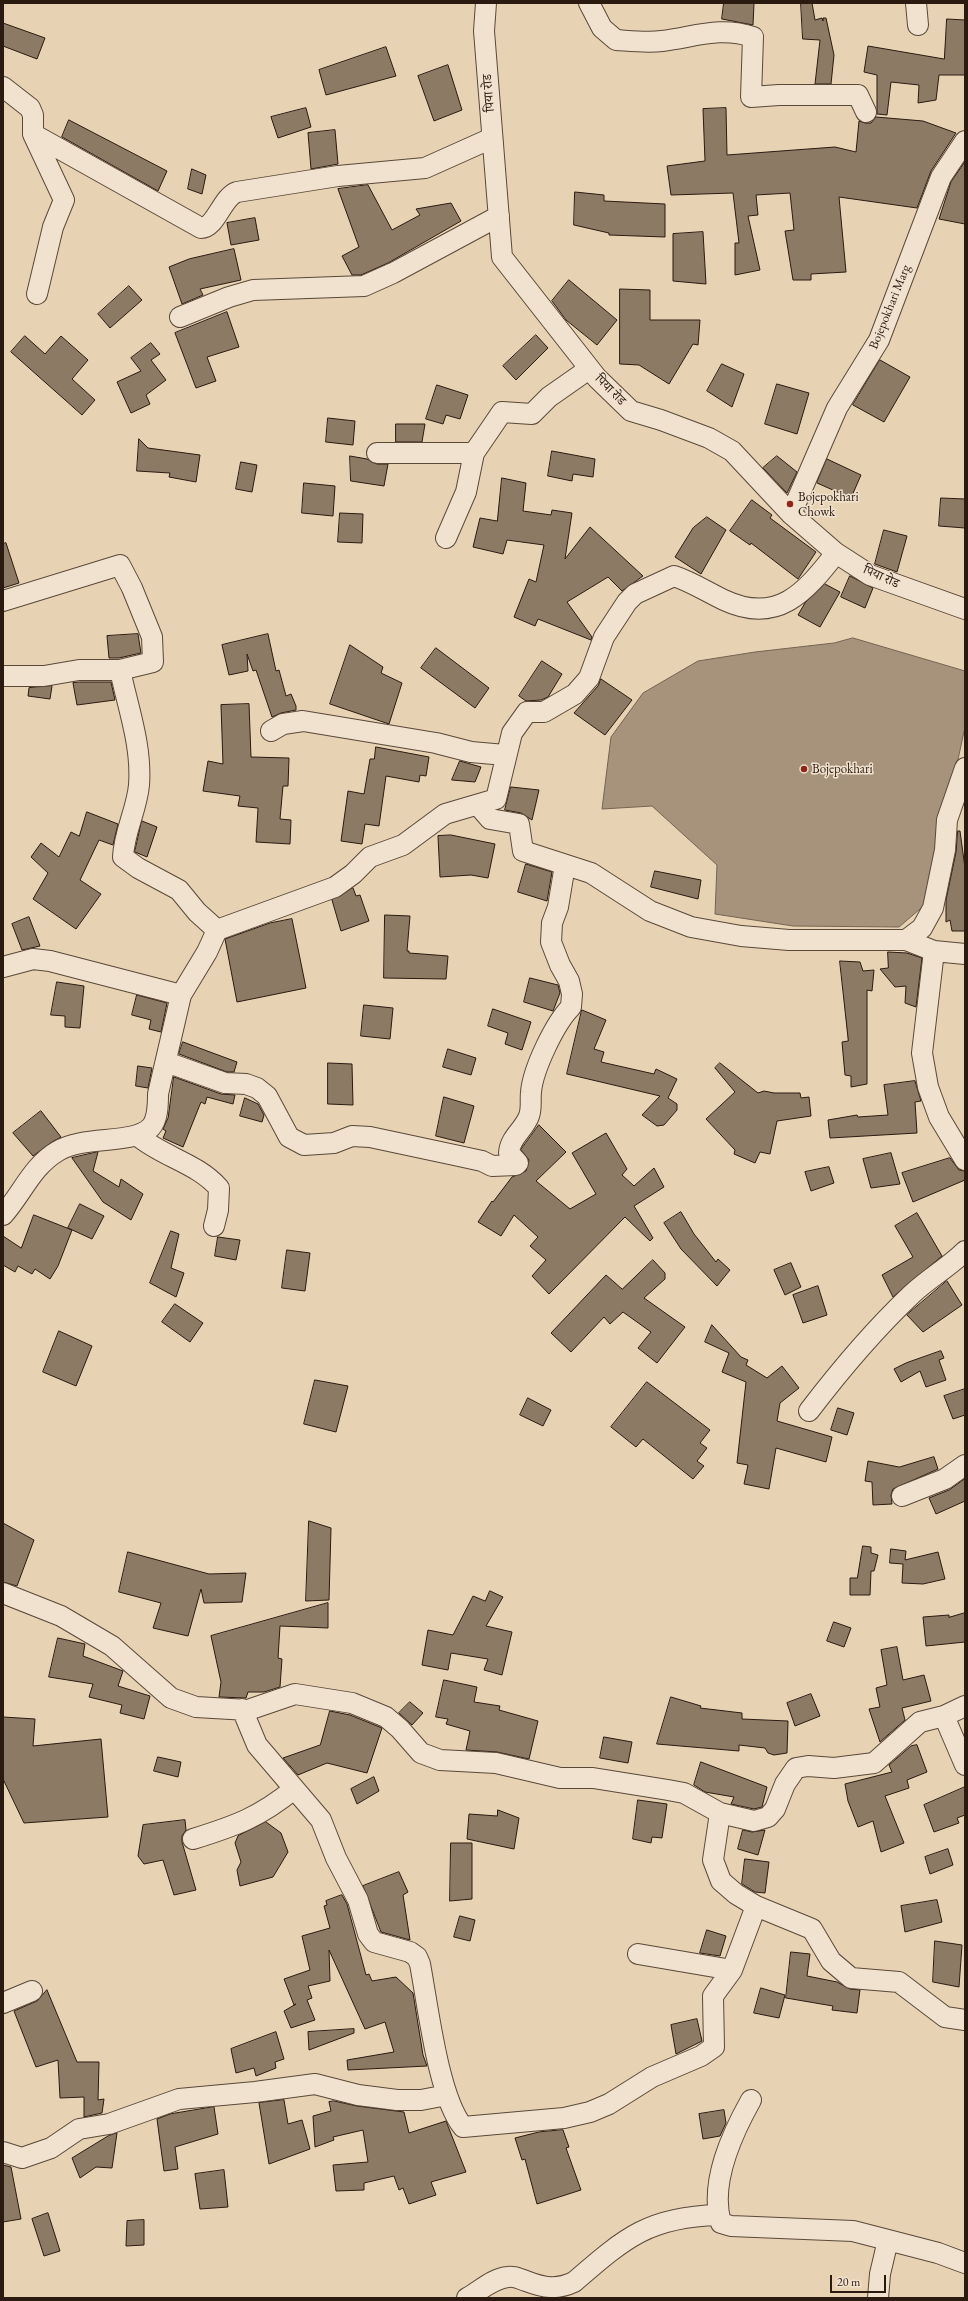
<!DOCTYPE html>
<html>
<head>
<meta charset="utf-8">
<style>
  body { margin:0 }
  #map { position:relative; width:968px; height:2301px; overflow:hidden; background:#e8d2b4; font-family:"EB Garamond",serif }
  canvas { display:block }
  .frame { position:absolute; inset:0; border:4px solid #2a1a10; pointer-events:none }
  .scale { position:absolute; left:830px; top:2275px; width:56px; height:18px; box-sizing:border-box; border:2px solid #2a1a10; border-top:0; padding-left:5px; font-size:12px; line-height:14px; white-space:nowrap; color:#2a1a10; -webkit-text-stroke:3px #f0e2ce; paint-order:stroke }
</style>
</head>
<body>
<div id="map">
<canvas width="968" height="2301"></canvas>
<div class="frame"></div>
<div class="scale">20 m</div>
</div>
<script>
const context = document.querySelector('canvas').getContext('2d');
context.lineJoin = 'round';
function fillPath(path, color) {
  context.fillStyle = color;
  context.fill(path, 'evenodd');
}
function stroke(path, color, width, dash) {
  context.strokeStyle = color;
  context.lineWidth = width;
  context.lineCap = dash ? 'butt' : 'round';
  context.setLineDash(dash || []);
  context.stroke(path);
}
function drawText(font, color, halo, rows, align = 'center') {
  context.font = font + ' "EB Garamond","Noto Serif Devanagari",serif';
  context.lineWidth = 3;
  context.setLineDash([]);
  context.textBaseline = 'middle';
  context.strokeStyle = halo;
  context.fillStyle = color;
  for (const [text, x, y, turn = 0] of rows) {
    context.save();
    context.translate(x, y);
    context.rotate((+turn || 0) * Math.PI / 180);
    context.textAlign = isNaN(turn) ? turn : align;
    if (halo) context.strokeText(text, 0, 0);
    context.fillText(text, 0, 0);
    context.restore();
  }
}
const water = new Path2D(`
  M853 638 965 671V727L927 903 899 927 793 926 715 914 717 865 652 806 602 809 611 737 643 693 698 661 755 652 834 643Z`);
const building = new Path2D(`
  M724 3H754L753 25 722 19Z
  M801 3H812L815 20 822 18 823 21V18H826L834 55 831 84H815L820 40 803 39Z
  M947 19 965 20V75H939L936 100 918 103 919 85 891 82 887 115 877 114V75L864 72 868 46 944 59Z
  M3 23 45 38 37 59 3 46Z
  M386 47 396 76 326 95 319 70Z
  M448 65 462 110 434 121 418 76Z
  M306 108 311 127 278 138 271 117Z
  M726 108 727 155 835 147 856 152 859 121 865 123H871L876 117 923 121 956 133 931 171 917 208 839 197 846 272 811 274V280H793L785 231 794 230 790 193 756 195 758 215 748 216 760 270 735 275V243H739L733 193 671 195 667 166 705 161 703 109Z
  M69 120 167 171 158 191 62 137Z
  M335 130 338 164 311 169 308 133Z
  M965 162V224L939 219 951 182Z
  M192 169 206 175 202 194 188 189Z
  M368 185 392 230 420 215 416 209 451 203 461 221 388 263 361 275H352L342 256 359 247 338 189Z
  M575 192 604 195V201L665 204V237L609 235V233L574 225Z
  M255 218 259 240 231 245 227 223Z
  M703 232 706 284 673 281V234Z
  M234 249 241 280 200 289 203 295 182 304 169 267 189 259Z
  M569 280 617 320 597 345 566 320 552 301Z
  M129 286 142 300 110 328 98 314Z
  M620 289 650 290V320H700L698 345 693 344 669 384 639 365 620 364Z
  M227 312 239 347 207 357 216 381 196 388 175 333Z
  M536 335 548 348 516 380 503 366Z
  M25 336 45 354 61 336 88 360 72 379 95 400 82 415 11 352Z
  M151 343 160 354 151 360 166 380 146 395 150 404 131 413 117 382 141 371 131 358Z
  M880 360 910 377 884 422 853 405Z
  M722 364 744 374 732 407 707 391Z
  M777 384 809 393 797 434 765 424Z
  M437 385 468 395 460 419 446 415 443 424 426 419Z
  M328 418 355 421 353 445 326 442Z
  M396 424H425L422 442H396Z
  M139 439 148 448 200 455 196 482 169 477 170 473 137 471Z
  M552 451 595 459 593 477 573 474 572 481 548 476Z
  M350 456 367 459 377 464H388L384 486 351 481Z
  M777 456 797 472 787 493 763 468Z
  M827 459 861 475 851 498 817 483Z
  M241 462 257 465 252 492 236 489Z
  M502 478 526 483 523 511 551 515 552 510 572 513 565 559 590 527 643 576 622 591 608 577 567 602 592 637 591 640 538 619 535 626 514 617 529 579 536 582 544 545 507 540 503 554 473 547 480 518 497 521Z
  M304 483 335 486 333 516 302 513Z
  M941 498 965 499V528L939 526Z
  M752 500 772 515 770 518 816 552 798 579 751 543 750 545 730 531Z
  M340 513 363 514 362 543 338 542Z
  M707 517 726 530 701 574 675 557 693 528Z
  M884 530 907 536 897 572 875 564Z
  M6 543 19 583 3 588V544Z
  M850 576 873 588 865 608 841 597Z
  M825 584 840 592 820 627 798 615 805 603Z
  M138 634 141 653 119 658H109L107 636Z
  M268 634 276 671 279 670 286 696 291 694 296 706V710L281 713 272 717 256 670 253 671 247 654 248 671 229 675 222 645Z
  M350 645 383 667 381 673 402 683 389 724 330 704Z
  M436 648 489 688 475 708 421 668Z
  M542 661 562 674 548 697 541 700 526 701 519 696Z
  M601 679 632 700 605 735 574 713 598 686Z
  M80 682H111L115 700 77 705 73 683Z
  M52 686 50 699 28 696 29 688Z
  M249 704 251 757 289 758 288 786H283L280 819 291 820 290 844 256 842 258 808 238 806 240 796 203 791 208 761 223 764 221 705Z
  M376 747 429 757 426 776 420 775 419 782 386 776 379 826 365 824 362 844 341 841 348 791 364 794 370 759H374Z
  M460 761 481 767 475 782 452 780Z
  M511 787 539 790 532 820 521 813 505 810Z
  M87 812 118 824 113 845 99 840 80 880 101 894 76 929 33 899 48 873 31 857 41 843 59 857 71 832 79 836Z
  M142 821 157 827 147 857 135 852Z
  M958 831H960L965 868V931H952L950 920 946 922V900L956 852Z
  M451 835 495 844 488 878 471 875 440 877 438 836Z
  M526 864 552 872 547 901 518 892Z
  M655 871 701 880 698 899 651 887Z
  M353 888 356 896 360 895 369 921 341 931 332 900Z
  M385 915 410 916 407 951H409V953L448 956 446 979 384 978Z
  M29 917 40 946 22 950 12 924Z
  M292 919 306 988 237 1002 225 939 270 923Z
  M888 952 907 953 922 958 916 1007 905 1003 906 986 895 987 880 969 888 968Z
  M840 961 860 962 863 971 874 970 872 991 867 990V1084L851 1087V1076L845 1075 842 1042 848 1041Z
  M530 978 558 985 560 993 553 1011 524 1002Z
  M57 982 84 986 80 1028 65 1027V1016L51 1015Z
  M137 995 167 1003 161 1032 149 1029 151 1020 132 1015Z
  M364 1005 393 1008 390 1039 361 1036Z
  M493 1009 531 1022 522 1050 505 1044 508 1033 488 1026Z
  M582 1010 606 1020 594 1049 604 1052 601 1062 654 1074 656 1069 677 1079 668 1098 677 1104V1110L664 1125 657 1126 642 1115 660 1096 567 1074Z
  M183 1042 237 1062 234 1072H227L179 1054Z
  M448 1049 476 1058 471 1075 443 1067Z
  M328 1063 352 1064 353 1105 328 1104Z
  M720 1063 758 1093 764 1091 774 1093H800L801 1098 809 1097 811 1116 777 1121 770 1154 760 1152 755 1163 734 1154 735 1150 706 1119 735 1092 715 1068Z
  M138 1066 152 1068 148 1088 136 1086Z
  M174 1077 221 1094 235 1095 233 1104 207 1097 205 1104 201 1102 183 1147 163 1138 166 1131 163 1129 168 1118Z
  M915 1081 921 1101 915 1102 917 1133 830 1138 828 1120 857 1115 858 1117 888 1115 884 1085Z
  M444 1097 474 1106 464 1143 436 1136Z
  M245 1098 258 1104 264 1115 262 1122 240 1116Z
  M41 1111 61 1137 52 1142 33 1156 13 1133Z
  M539 1125 566 1152 536 1181 570 1209 596 1194 572 1153 606 1133 627 1169 622 1175 634 1186 654 1168 664 1187 634 1206 653 1238 650 1241 625 1217 549 1294 532 1276 546 1260 530 1246 538 1237 514 1215 501 1236 478 1222 492 1201 493 1202 512 1177 526 1171 529 1160 521 1150Z
  M98 1152 93 1171 119 1187 121 1179 143 1194 131 1220 103 1202 72 1158Z
  M891 1153 900 1184 871 1188 863 1159Z
  M950 1158 959 1170 965 1171V1180L913 1202 902 1173Z
  M829 1167 834 1183 811 1191 805 1172Z
  M80 1204 104 1216 92 1239 68 1228Z
  M681 1212 694 1234 716 1262 718 1259 730 1270 717 1286 681 1249 664 1223Z
  M917 1213 942 1256 893 1297 882 1275 913 1257 895 1226Z
  M34 1215 72 1230 58 1266 50 1279 35 1269 32 1274 18 1266 15 1272 3 1265V1236L21 1248Z
  M171 1231 179 1234 171 1268 184 1273 176 1297 150 1283Z
  M218 1237 240 1240 236 1260 215 1256Z
  M287 1250 310 1253 305 1291 282 1288Z
  M653 1260 665 1273V1279L644 1298 685 1327 657 1363 638 1348 651 1332 623 1312 610 1324 604 1317 571 1352 551 1333 606 1275 622 1289Z
  M791 1263 801 1287 785 1295 774 1270Z
  M947 1281 962 1305 923 1332 907 1315Z
  M818 1286 827 1315 803 1323 793 1295Z
  M175 1304 203 1323 190 1342 162 1322Z
  M712 1325 741 1357 748 1360 746 1365 767 1378 782 1366 799 1388 780 1403 777 1421 832 1437 826 1462 776 1448 769 1489 744 1484 748 1465 737 1463 746 1382 722 1372 729 1353 705 1342Z
  M59 1331 92 1346 76 1386 43 1372Z
  M941 1351 944 1358 939 1360 946 1380 926 1387 920 1371 901 1382 894 1369 906 1363Z
  M315 1380 348 1386 336 1432 304 1424Z
  M647 1382 710 1430 700 1443 707 1448 697 1461 704 1466 693 1479 643 1439 636 1447 611 1427Z
  M965 1389V1415L953 1419 944 1396Z
  M528 1398 551 1410 543 1426 520 1415Z
  M838 1408 854 1413 847 1435 831 1430Z
  M934 1457 938 1469 893 1489 891 1495 892 1504 873 1505 872 1482 865 1481 868 1461 899 1467Z
  M965 1479V1501L936 1514 929 1498 949 1490Z
  M309 1521 331 1528 329 1600 306 1601Z
  M3 1523 34 1540 17 1586 3 1582Z
  M863 1546 871 1547V1553L878 1555 874 1571H871L870 1595H850V1578H857Z
  M891 1549 906 1551 905 1560 938 1552 945 1579 923 1584 902 1583 903 1564 890 1563Z
  M128 1552 209 1574 246 1573 242 1602 204 1603 201 1589 188 1636 153 1628 161 1603 119 1592Z
  M490 1591 503 1597 486 1626 512 1632 502 1675 484 1670 488 1659 451 1653 448 1670 422 1665 428 1630 453 1635 473 1596 485 1601Z
  M328 1603V1628L280 1626 278 1658 282 1659 280 1687 264 1692H248L246 1698 219 1697 221 1682 211 1636Z
  M965 1613V1642L926 1646 923 1617 949 1615V1617Z
  M834 1622 851 1628 844 1647 827 1641Z
  M58 1638 85 1644 83 1656 123 1671 118 1686 150 1696 144 1719 120 1713 122 1705 89 1697 93 1684 49 1677Z
  M897 1647 903 1680 924 1675 931 1701 902 1708 905 1720 880 1742 869 1709 880 1707 876 1688 887 1685 881 1650Z
  M444 1680 477 1687 474 1702 500 1706 499 1710 538 1721 529 1759 497 1752 466 1750 470 1731 446 1724 448 1719 436 1717Z
  M811 1694 820 1716 795 1726 787 1703Z
  M671 1697 701 1706 700 1708 742 1713V1719L788 1721 787 1753 774 1755 768 1753 765 1748 739 1745V1751L657 1744Z
  M410 1702 423 1713 412 1725 399 1713Z
  M330 1711 350 1715 382 1728 367 1773 327 1763 298 1775 283 1758 320 1745Z
  M3 1717 35 1719 33 1746 101 1739 108 1817 24 1823 3 1779Z
  M604 1737 632 1742 628 1763 600 1758Z
  M917 1745 927 1772 907 1780 909 1788 885 1796 904 1843 881 1852 873 1821 858 1827 848 1801 845 1784 892 1772 889 1765 911 1746Z
  M158 1757 181 1762 178 1777 154 1771Z
  M701 1762 767 1787 762 1807 754 1809 731 1804 734 1797 705 1792 694 1785Z
  M374 1777 379 1791 357 1804 351 1789Z
  M965 1787V1815L957 1818 959 1823 934 1832 924 1805Z
  M638 1800 667 1804 662 1838 652 1837 651 1843 633 1839Z
  M498 1810 519 1818 514 1849 467 1839 469 1814 497 1816Z
  M185 1820 186 1830 182 1836V1842L196 1890 174 1895 163 1860 144 1864 138 1856 143 1825Z
  M266 1822 281 1833 288 1852 273 1877 240 1886 237 1870 241 1862 235 1843 238 1836Z
  M743 1830 752 1832 765 1830 758 1855 738 1849Z
  M451 1843H472V1899L450 1901Z
  M948 1849 953 1865 930 1874 925 1857Z
  M745 1859 769 1862 765 1893 755 1892 742 1884Z
  M399 1872 408 1892 403 1895 410 1940 381 1932 363 1886Z
  M342 1895 347 1904 366 1975 369 1974 372 1981 396 1977 413 1993 423 2055 427 2066 348 2070 347 2060 394 2052 385 2022 365 2029 329 1950 330 1981 308 1986 312 1998 307 2000 315 2020 291 2028 284 2011 296 2004 294 2005 284 1979 310 1970 302 1936 330 1928 324 1906 327 1905 326 1901Z
  M937 1900 942 1922 905 1932 901 1906Z
  M460 1916 475 1920 470 1941 454 1937Z
  M707 1930 726 1936 720 1956 700 1953Z
  M935 1941 962 1945 959 1987 933 1982Z
  M791 1952 810 1954 807 1976 837 1982 850 1989 860 1990 857 2013 832 2010 833 2006 786 1998Z
  M761 1988 785 1995 779 2018 754 2013Z
  M47 1990 77 2062H99L98 2100 104 2099 102 2113 84 2117V2097L60 2098 58 2060 36 2067 14 2011 37 2001Z
  M697 2019 702 2041 676 2054 671 2025Z
  M354 2029V2033L309 2050 308 2032Z
  M276 2032 284 2059 275 2062 276 2068 256 2076 254 2068 236 2073 231 2049Z
  M284 2100 288 2124 302 2120 310 2149 269 2164 259 2103Z
  M334 2101 357 2106 404 2112 409 2133 446 2121 466 2172 431 2182 436 2195 409 2204 403 2188 399 2190 394 2176 364 2183V2190L336 2191 333 2165 368 2162 363 2130 333 2137 334 2140 315 2147 313 2116 331 2111 329 2102Z
  M214 2107 218 2134 175 2147 178 2169 164 2171 157 2119 170 2114Z
  M724 2110 726 2123 720 2136 703 2139 699 2114Z
  M563 2130 569 2147 566 2148 581 2190 537 2204 525 2159 522 2160 515 2138 539 2132Z
  M117 2133 112 2168 96 2167 80 2178 72 2158 108 2136Z
  M3 2165 11 2167 21 2219 3 2222Z
  M224 2170 228 2207 200 2209 195 2174Z
  M48 2213 60 2251 44 2256 32 2219Z
  M144 2220V2245L126 2246 127 2221Z`);
const minor = new Path2D(`
  M486 3 484 31 502 257 597 378 631 411 661 420 709 438 732 451 791 514 836 553 870 575 965 609
  M589 3 602 28 616 40C631 41 647 43 662 41 695 37 720 26 753 37L751 97 779 95H858L866 112
  M916 3 918 25
  M3 87 30 108 33 115V134L64 200 53 227 37 294
  M33 134 201 228C216 228 222 197 237 192L338 176 425 168 492 138
  M180 317 229 297 253 290 364 286 393 273 499 216
  M377 453H474
  M791 514 837 408 879 340 941 177 965 141
  M446 538 466 492 474 453 502 412 532 414 549 397 589 369
  M3 601 120 565 132 588 152 637 153 662 120 670H79L44 676H3
  M120 670C128 708 142 746 139 785 137 809 124 832 123 857L138 868 179 890 197 912 217 930
  M271 731 283 724 303 721 436 743 471 752 505 755
  M478 805 490 819 519 824 523 851 591 873 650 911 691 927 741 936 789 940H906L934 951 965 954
  M906 940 922 928 933 908 945 850 947 820 965 768
  M934 951 922 1053 928 1087 939 1117 965 1160
  M3 967 33 959 50 961 181 995
  M166 1062 225 1083 246 1084 257 1088 267 1096 289 1137 304 1145 334 1143 352 1136 370 1137 459 1156 482 1161 492 1166 516 1165 518 1163 509 1153C510 1137 524 1130 529 1116 532 1108 530 1101 531 1092 533 1069 555 1023 571 1007L572 994 569 981 560 965 551 942 552 923 558 907 565 865
  M138 1136C163 1157 197 1163 219 1188L218 1210 214 1226
  M3 1215C22 1194 32 1166 58 1151 84 1135 135 1145 151 1127 158 1119 158 1104 158 1094L181 995 207 952 217 930 335 887 353 874 370 857 403 845 445 814 496 799 512 733 527 712H544L575 694 589 678 604 637 627 602 635 594 674 576C692 582 707 592 724 600 777 625 805 593 836 553
  M809 1411C841 1369 874 1330 912 1294 929 1278 949 1267 965 1251
  M902 1496 945 1479 965 1465
  M3 1593 61 1616 112 1646 171 1698 196 1707 248 1710 295 1694 352 1703 386 1717 400 1729 421 1753 440 1760 496 1763 560 1778H593L668 1790 684 1793 720 1813 754 1821 768 1817 775 1809 785 1784 796 1768 808 1766 834 1768 874 1763 920 1722 944 1716 965 1706
  M242 1709 257 1745 321 1820 336 1858 358 1900 368 1934 374 1942 410 1952 417 1957 420 1964C428 2006 438 2096 463 2127L564 2118 590 2112 609 2104 652 2077 701 2056 714 2047 713 1996 732 1970 756 1906
  M944 1716 965 1765
  M720 1813 713 1860 721 1881 736 1894 756 1906 812 1929 831 1961 851 1978 899 1982 945 2017 965 2020
  M193 1839C235 1826 260 1817 294 1789
  M638 1954 732 1970
  M3 2003 32 1991
  M751 2100C732 2134 709 2183 721 2223L731 2226 853 2231 938 2253 965 2263
  M3 2152 22 2158 51 2148 79 2129 109 2124 179 2099 255 2092 315 2084 358 2095 397 2100H421L447 2095
  M467 2298C480 2291 493 2278 508 2277 515 2276 520 2279 526 2281 544 2288 557 2290 574 2282 625 2238 648 2217 718 2215
  M878 2298 880 2274 888 2240`);
const markers = [
  [790,504,4,"#8f2418"],
  [804,769,4,"#8f2418"]
];
const streetNames = [
  ["पिया रोड",489,93,-95],
  ["Bojepokhari Marg",890,307,-68],
  ["पिया रोड",610,390,45],
  ["पिया रोड",881,577,24]
];
const poiNames = [
  ["Bojepokhari",798,497],
  ["Chowk",798,512],
  ["Bojepokhari",812,769]
];
fillPath(water, '#a7937c');
stroke(water, '#756351', 1);
fillPath(building, '#8d7a65');
stroke(building, '#2a1a10', 1);
stroke(minor, '#5a4839', 22);
stroke(minor, '#f0e2ce', 20);
for (const [x, y, r, color] of markers) {
  const dot = new Path2D();
  dot.arc(x, y, r, 0, 2 * Math.PI);
  context.fillStyle = color;
  context.fill(dot);
  stroke(dot, '#f0e2ce', 1.5);
}
drawText('13px', '#2a1a10', '#f0e2ce', streetNames);
drawText('13px', '#2a1a10', '#f0e2ce', poiNames, 'left');
</script>
</body>
</html>
